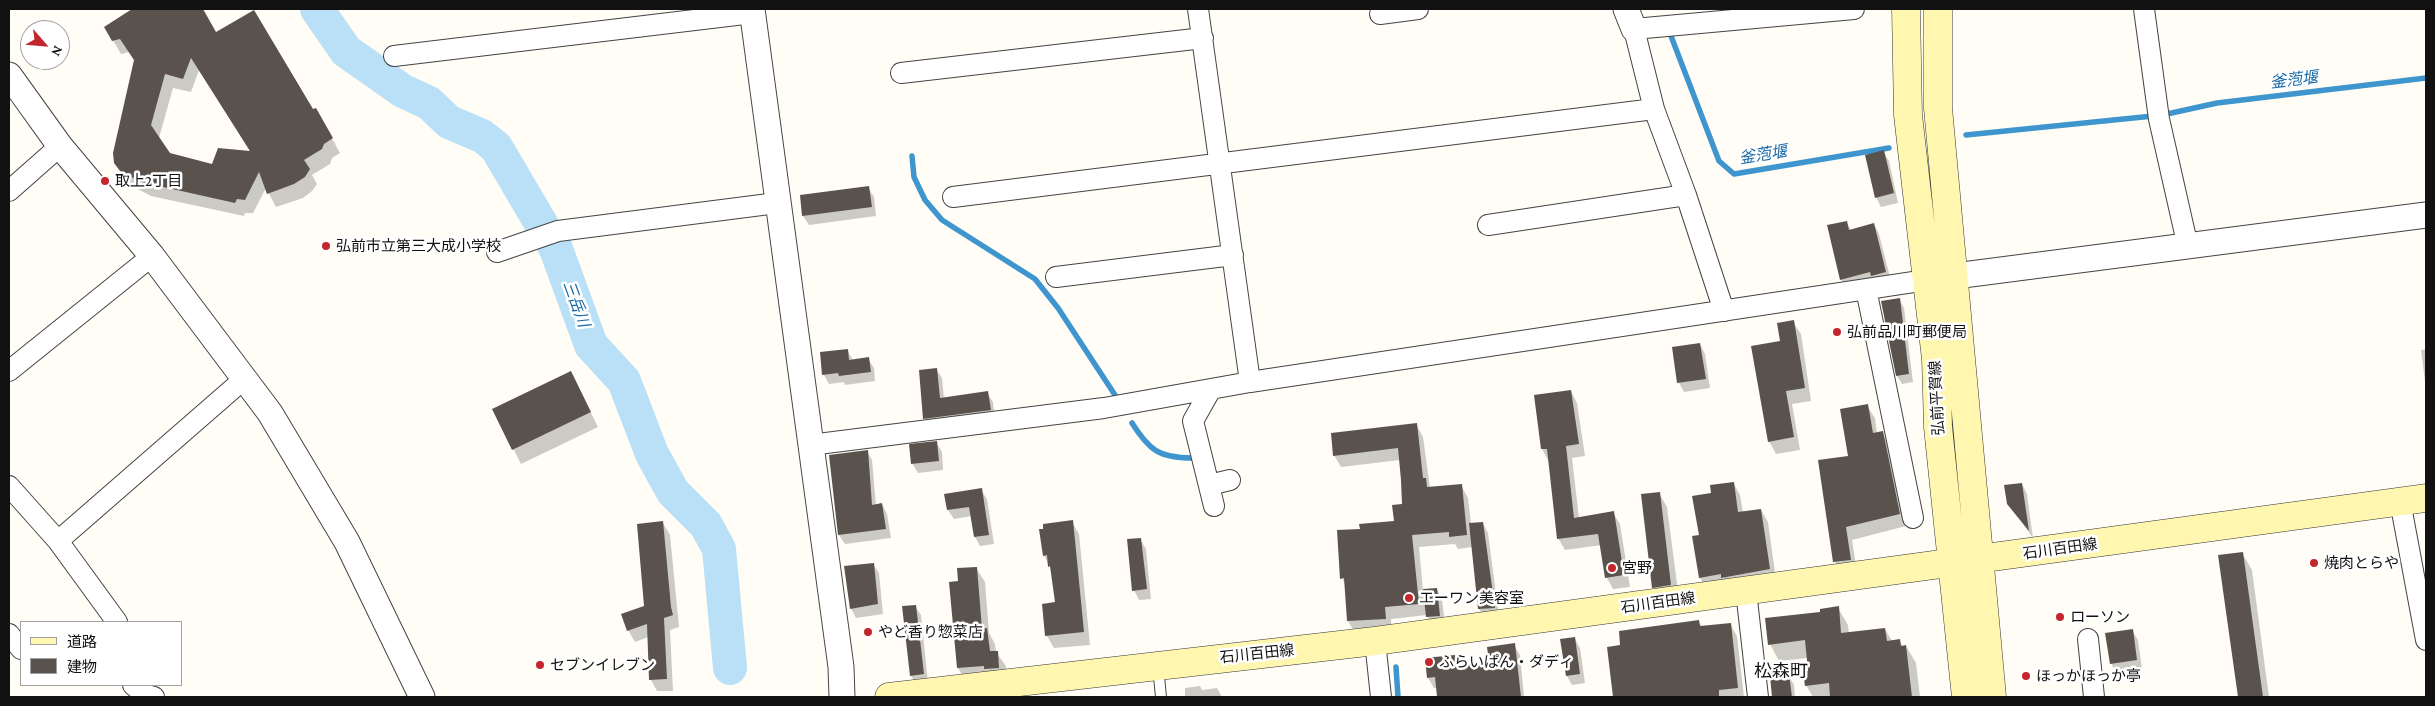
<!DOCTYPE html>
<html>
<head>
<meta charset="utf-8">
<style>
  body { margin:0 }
  #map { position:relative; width:2435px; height:706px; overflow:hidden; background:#fffdf5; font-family:"Crimson Pro","Noto Sans JP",serif }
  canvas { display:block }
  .frame { position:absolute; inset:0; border:10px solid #111; pointer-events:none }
  .legend { position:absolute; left:20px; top:621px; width:162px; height:65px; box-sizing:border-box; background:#fff; border:1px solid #a0a0a0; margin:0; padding:6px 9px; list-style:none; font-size:15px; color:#111 }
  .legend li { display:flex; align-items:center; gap:10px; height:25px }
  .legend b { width:25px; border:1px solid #a0a0a0 }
  .north { position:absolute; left:20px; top:20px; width:50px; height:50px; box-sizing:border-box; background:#fff; border:1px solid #a0a0a0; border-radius:50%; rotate:117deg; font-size:14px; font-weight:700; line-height:20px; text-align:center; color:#111 }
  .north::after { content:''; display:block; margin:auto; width:18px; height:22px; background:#c4262e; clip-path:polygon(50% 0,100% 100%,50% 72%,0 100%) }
</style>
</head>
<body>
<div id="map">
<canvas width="2435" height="706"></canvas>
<div class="frame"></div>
<ul class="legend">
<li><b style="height:6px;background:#fff6b0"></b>道路</li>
<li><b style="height:14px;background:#5a524d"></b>建物</li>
</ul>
<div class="north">N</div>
</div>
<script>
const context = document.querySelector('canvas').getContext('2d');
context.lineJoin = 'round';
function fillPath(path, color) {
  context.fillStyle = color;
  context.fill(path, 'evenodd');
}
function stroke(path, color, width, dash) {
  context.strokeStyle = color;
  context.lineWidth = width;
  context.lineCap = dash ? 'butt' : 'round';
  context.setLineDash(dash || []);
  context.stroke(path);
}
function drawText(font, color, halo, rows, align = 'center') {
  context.font = font + ' "Crimson Pro","Noto Sans JP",serif';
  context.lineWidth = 5;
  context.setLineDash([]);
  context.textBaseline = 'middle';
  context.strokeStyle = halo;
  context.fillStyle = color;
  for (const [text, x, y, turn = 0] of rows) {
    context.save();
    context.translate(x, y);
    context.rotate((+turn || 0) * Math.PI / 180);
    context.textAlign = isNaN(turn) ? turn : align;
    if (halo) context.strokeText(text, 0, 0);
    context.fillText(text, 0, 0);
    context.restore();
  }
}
const shadow = new Path2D(`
  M134 9H202L216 33 313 111 316 109 340 153 332 158 330 164 312 175 317 184 312 191 303 198 276 207 266 188 253 213H245L244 216 151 196 130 185 115 163 135 61 129 52 121 54 106 28ZM199 70 251 153 213 166 170 154 159 138 173 88 191 92Z
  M1883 152 1889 161 1898 203 1881 207 1876 197Z
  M868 187 874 197 876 216 809 225 803 216Z
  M1846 222 1851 230 1874 224 1879 234 1891 281 1847 289 1841 279Z
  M1899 299 1904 308 1913 382 1902 384 1897 376Z
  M1793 322 1801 334 1811 401 1792 404 1800 450 1776 454 1769 441 1782 342Z
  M1700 344 1705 354 1710 388 1684 392 1679 383Z
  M2426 349V389L2421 350Z
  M847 350 853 360 868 359 874 368 875 381 845 385 844 382 829 384 824 375Z
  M936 369 942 378 944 399 987 393 993 402 995 420 930 428 925 418Z
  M571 373 598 427 521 464 494 410Z
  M1571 391 1577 403 1585 456 1572 458 1579 518 1613 513 1620 524 1630 587 1613 589 1607 578 1602 545 1565 550 1558 538 1549 462 1542 449 1535 396Z
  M1867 406 1875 418 1877 434 1882 433 1890 445 1906 526 1852 540 1857 572 1842 574 1835 562 1850 457Z
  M1416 424 1423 437 1430 488 1461 485 1468 498 1471 524 1483 523 1488 533 1499 617 1485 618 1479 609 1473 547 1458 549 1455 544 1419 547 1423 591 1437 589 1442 599 1445 625 1432 627 1427 615 1391 619 1392 631 1355 633 1348 621 1346 586 1342 578 1361 530 1395 522 1403 506 1400 460 1341 467 1334 455Z
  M936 442 942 452 943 470 918 473 912 463Z
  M867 451 872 460 876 505 882 504 887 514 891 538 845 544 839 535 831 456Z
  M1734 484 1740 495 1743 513 1761 510 1768 522 1776 580 1707 589 1700 578V536L1712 494Z
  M2022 484 2027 494 2033 538 2008 503Z
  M981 490 987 499 994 544 980 546 975 537 972 516 954 519 948 510Z
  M1659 493 1667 507 1679 599 1662 601 1653 587Z
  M1072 522 1079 534 1090 645 1054 648 1047 636 1043 605 1056 603 1052 572 1044 555Z
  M663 523 670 535 679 627 670 630 673 691H657L651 680 648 637 635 642 628 630 645 607Z
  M1140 539 1146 549 1151 599 1139 600 1134 590Z
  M2242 553 2252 570 2269 697H2278H2239L2219 556Z
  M873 564 879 573 883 614 856 618 851 608Z
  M976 568 985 582 989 633 995 644 996 652 1006 666 1007 682H966L958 668 960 582Z
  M915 606 921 615 928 683 916 685 911 675Z
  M1838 608 1848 625 1849 634 1885 629 1892 641 1899 640 1903 647 1906 646 1916 663 1920 697H1813L1806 685 1810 672 1808 658 1779 661 1770 644 1822 613Z
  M1699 622 1702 627 1730 624 1737 636 1744 697H1615L1609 648 1622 646Z
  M2132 630 2138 640 2142 669 2116 673 2111 663Z
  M1575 639 1580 648 1585 683 1572 685 1567 676Z
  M1514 645 1520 655 1524 697H1438V688H1434L1428 678 1455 657 1460 666 1490 663Z
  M1788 675 1794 685 1795 697H1773L1771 677Z
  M1200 686 1202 690 1217 688 1222 697H1185V688Z`);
const stream = new Path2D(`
  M1671 36 1719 161 1734 174 1889 148
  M2167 114 2217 103 2426 78
  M1966 135 2153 116
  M912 156 914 177 925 200 942 220 1035 279 1058 308 1115 395
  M1132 423C1149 450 1159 458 1192 458
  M1396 667 1398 697`);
const river = new Path2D(`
  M317 9 346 51 403 91 429 103 449 122 482 136 496 147 556 249 591 345 624 381 652 454 673 492 706 525 719 549 730 668`);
const building = new Path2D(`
  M132 9H203L216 32 254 10 313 109 316 108 333 138 324 144 322 149 304 160 310 169 305 177 294 184 267 194 259 172 245 200 237 199 235 203 141 182 120 171 114 163 113 153 134 60 120 39 112 41 104 27ZM191 58 250 151 218 148 212 164 170 153 151 125 165 74 183 79Z
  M1884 150 1894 193 1875 198 1865 155Z
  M869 186 872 207 802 216 800 195Z
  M1847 221 1849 230 1874 223 1886 272 1871 276 1870 272 1840 280 1827 225Z
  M1900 298 1909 374 1896 376 1881 301Z
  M1794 320 1805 388 1786 391 1794 437 1768 442 1751 346 1780 341 1777 323Z
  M1700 343 1706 379 1677 383 1672 347Z
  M848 349 849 360 869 357 871 372 839 376 838 373 822 375 820 352Z
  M937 368 940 398 988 391 991 410 923 419 919 370Z
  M571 371 591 412 512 450 492 409Z
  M1571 390 1579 444 1566 446 1574 518 1614 511 1624 575 1605 578 1598 534 1557 539 1547 449H1541L1534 395Z
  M1868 404 1873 433 1883 431 1900 514 1846 527 1851 560 1833 562 1818 460 1848 456 1840 409Z
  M1417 423 1423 478H1426L1427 487 1462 484 1467 535 1449 537V532L1412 535 1419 604 1385 607 1386 619 1347 621 1344 578 1340 579 1337 530 1360 529 1359 524 1394 521 1392 505 1402 504 1401 480 1398 448 1333 456 1331 433Z
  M937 441 939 461 911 464 909 444Z
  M868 450 872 505 882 503 886 529 838 535 829 455Z
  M1734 482 1738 512 1761 509 1770 569 1721 578V574L1699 578 1692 536 1699 535 1692 496 1711 493 1710 485Z
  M2022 483 2029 531 2007 504 2004 485Z
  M982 488 989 535 974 537 969 507 947 510 944 494Z
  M1660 492 1671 585 1652 588 1641 494Z
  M1073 520 1084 632 1045 636 1042 604 1055 602 1050 566 1048 567 1047 555 1043 556 1039 529H1043V524Z
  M663 521 671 607 673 615 664 618 667 679 649 680 647 624 627 631 621 614 644 606 637 524Z
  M1483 522 1495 608 1478 609 1469 523Z
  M1141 538 1147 589 1132 591 1127 539Z
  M2243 552 2263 697H2238L2218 555Z
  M874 563 878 604 850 609 844 566Z
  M977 567 982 629 987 628 990 651H998L999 668 984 669V666L957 668 949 582 958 581 957 568Z
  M1437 588 1440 616 1426 617 1423 589Z
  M916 605 924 674 910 676 902 606Z
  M1839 606 1841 633 1885 628 1887 641 1900 639 1901 646 1906 645 1912 697H1830L1829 683 1805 686 1803 671H1808L1805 640 1768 645 1765 618 1820 612V609Z
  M1699 620 1700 626 1731 623 1738 688 1719 690V697H1613L1607 647 1620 645 1619 631Z
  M2133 629 2137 660 2110 664 2105 633Z
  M1575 637 1580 674 1566 676 1560 639Z
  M1515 643 1521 697H1437L1435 677 1427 678 1425 658 1455 655 1456 665 1489 662 1487 647Z
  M1789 674 1792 697H1772L1770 676Z`);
const service = new Path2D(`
  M1158 666 1161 697`);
const minor = new Path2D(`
  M1198 9 1250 382
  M2144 9 2159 119 2188 247
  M1380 14 1418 9
  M394 56 753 13
  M901 73 1203 38
  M9 191 60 146
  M953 197 1654 109
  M1488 225 1686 195
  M497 252 558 231 777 203
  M1056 277 1233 255
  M1866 289 1913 518
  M1724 311 1686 195 1654 109 1634 29 1854 9
  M9 371 152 256
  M1211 389 1193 421 1214 506
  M810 445 1104 408 1250 382 1940 278
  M1209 485 1230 480
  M9 486 58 541 117 622
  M2400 501 2426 640
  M58 541 244 379
  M1746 591 1758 697
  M9 634 21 649
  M2088 639 2094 697
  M1375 641 1381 697
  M133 685 144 694 154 697`);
const tertiary = new Path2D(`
  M752 9 841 667 842 697
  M1626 9 1634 29
  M9 75 60 146 152 256 270 413 347 542 422 697
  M1955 276 2426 215`);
const secondary = new Path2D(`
  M1906 9 1908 115 1936 359 1938 427 1966 697
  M1938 9V108L1992 697
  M889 697 1375 641 2426 498`);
const markers = [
  [105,181,5,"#c4262e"],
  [326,246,5,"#c4262e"],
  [1837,332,5,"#c4262e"],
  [2314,563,5,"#c4262e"],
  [1612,568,5,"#c4262e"],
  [1409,598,5,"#c4262e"],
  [2060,617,5,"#c4262e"],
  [868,632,5,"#c4262e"],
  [1429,662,5,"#c4262e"],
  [540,665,5,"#c4262e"],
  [2026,676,5,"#c4262e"]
];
const poiNames = [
  ["取上2丁目",115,181],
  ["弘前市立第三大成小学校",336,246],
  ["弘前品川町郵便局",1847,332],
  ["焼肉とらや",2324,563],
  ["宮野",1622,568],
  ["エーワン美容室",1419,598],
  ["ローソン",2070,617],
  ["やど香り惣菜店",878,632],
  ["ふらいぱん・ダディ",1439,662],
  ["セブンイレブン",550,665],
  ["ほっかほっか亭",2036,676]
];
const streetNames = [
  ["弘前平賀線",1937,398,-93],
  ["石川百田線",2060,549,-8],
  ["石川百田線",1658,603,-8],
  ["石川百田線",1257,654,-6]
];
const waterNames = [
  ["釜萢堰",2294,80,-7],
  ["釜萢堰",1763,155,-9],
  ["三岳川",576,304,70]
];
const quarterNames = [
  ["松森町",1781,671]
];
fillPath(shadow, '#0003');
stroke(stream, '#3f96cf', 5.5);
stroke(river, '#b9e0f7', 34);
fillPath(building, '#5a524d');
stroke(service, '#444', 12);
stroke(minor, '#444', 22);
stroke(tertiary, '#444', 27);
stroke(secondary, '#333', 29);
stroke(service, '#fff', 10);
stroke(minor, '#fff', 20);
stroke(tertiary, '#fff', 25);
stroke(secondary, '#fff6b0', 28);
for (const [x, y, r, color] of markers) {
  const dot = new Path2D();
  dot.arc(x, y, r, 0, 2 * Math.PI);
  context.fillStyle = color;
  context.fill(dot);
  stroke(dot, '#fff', 2);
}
drawText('15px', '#111', '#fff', poiNames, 'left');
drawText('15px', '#111', '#fff', streetNames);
drawText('italic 16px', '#1768a6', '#fff', waterNames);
drawText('18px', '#111', '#fff', quarterNames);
</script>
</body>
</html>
